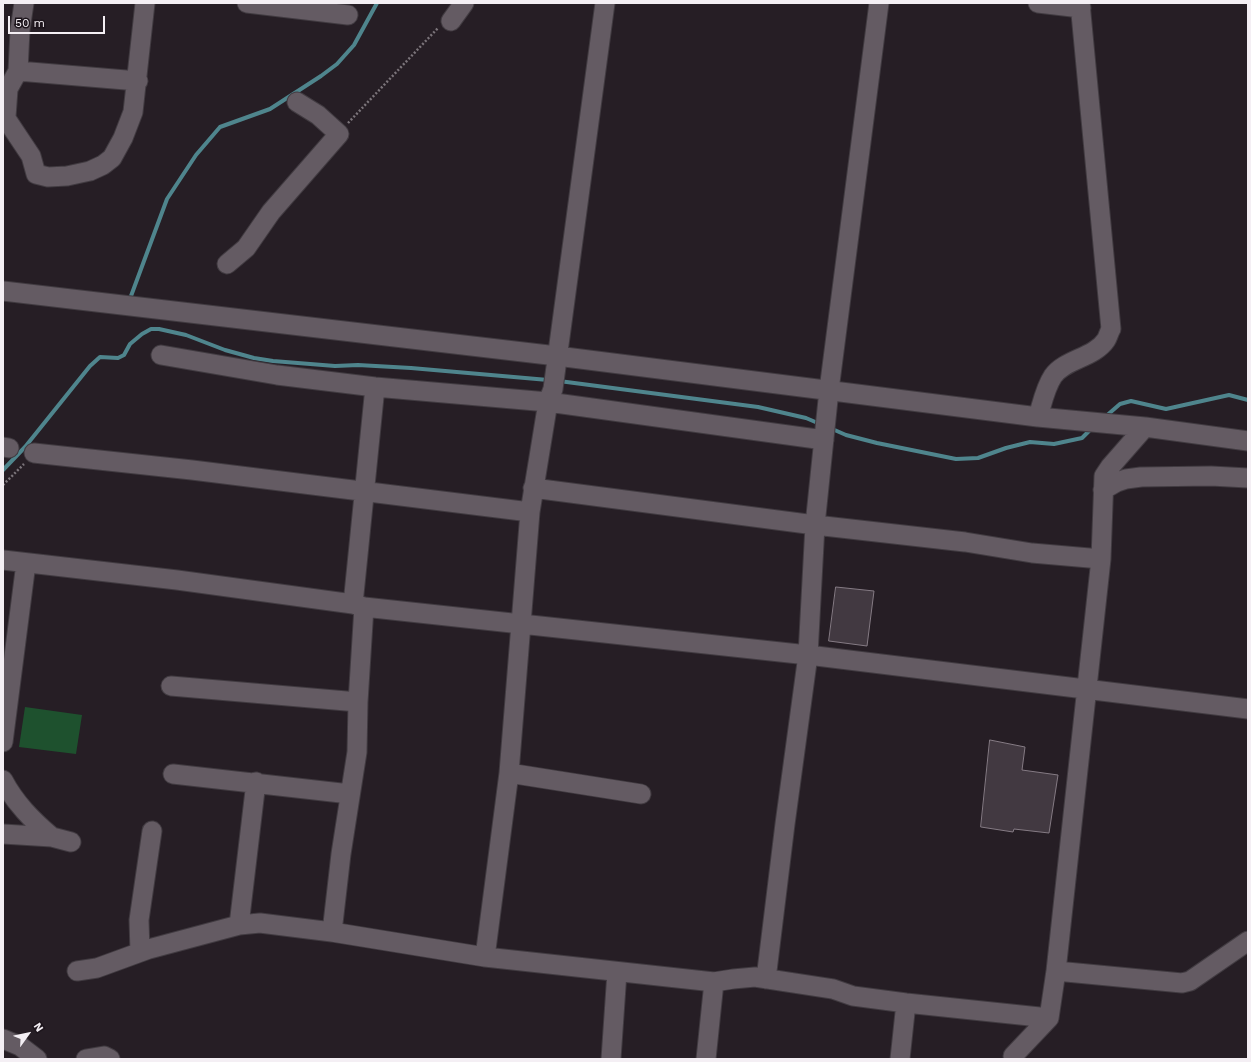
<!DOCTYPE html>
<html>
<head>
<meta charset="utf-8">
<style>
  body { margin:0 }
  #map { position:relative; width:1251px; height:1062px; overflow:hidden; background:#261e25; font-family:"Work Sans",sans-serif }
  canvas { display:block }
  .frame { position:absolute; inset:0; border:4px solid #f4eff4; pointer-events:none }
  .north { position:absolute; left:8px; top:1014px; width:40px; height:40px; -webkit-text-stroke:3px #1c141b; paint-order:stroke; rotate:57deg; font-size:11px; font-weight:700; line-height:16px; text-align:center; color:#f4eff4 }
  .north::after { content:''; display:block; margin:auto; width:14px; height:18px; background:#f4eff4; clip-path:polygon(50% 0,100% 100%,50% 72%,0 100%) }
  .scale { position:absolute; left:8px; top:16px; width:97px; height:18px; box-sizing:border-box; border:2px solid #f4eff4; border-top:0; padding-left:5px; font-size:12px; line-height:14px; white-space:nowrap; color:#f4eff4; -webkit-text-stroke:3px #1c141b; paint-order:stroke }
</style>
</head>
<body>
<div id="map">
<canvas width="1251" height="1062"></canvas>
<div class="frame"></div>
<div class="north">N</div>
<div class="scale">50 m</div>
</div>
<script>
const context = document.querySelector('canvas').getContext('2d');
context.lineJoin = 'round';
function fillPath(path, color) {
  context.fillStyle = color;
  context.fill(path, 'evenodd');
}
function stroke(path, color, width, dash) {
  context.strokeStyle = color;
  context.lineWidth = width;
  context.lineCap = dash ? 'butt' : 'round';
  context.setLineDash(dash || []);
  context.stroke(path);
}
const green = new Path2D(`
  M25 707 82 715 76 754 19 747Z`);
const stream = new Path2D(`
  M131 296 167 199 196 155 220 127 270 109 321 76 337 64 354 45 377 3
  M559 381 758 407 806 418 820 424
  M1105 417 1120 404 1131 401 1166 409 1229 395 1248 400
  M830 428 846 435 877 443 956 459 978 458 1006 448 1030 442 1054 444 1082 438 1092 428
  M3 470 25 447 90 366 100 357 118 358 124 355 130 344 142 334 151 329H159L186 335 225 350 254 358 273 361 335 366 358 365 411 368 548 380`);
const building = new Path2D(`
  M836 587 874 591 867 646 829 641Z
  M990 740 1025 747 1022 770 1058 775 1049 833 1014 829 1013 832 981 827Z`);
const path = new Path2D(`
  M348 123 438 28
  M3 485 24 464`);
const minor = new Path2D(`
  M24 3 20 30 18 71 138 81
  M247 3 348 15
  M1038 3 1081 8
  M451 21 464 3
  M3 114 31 156 36 174 48 177 67 176 90 171 103 165 112 158 123 138 133 112 145 3
  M6 117 8 89 18 71
  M227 264 246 248 271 212 339 134 318 115 297 102
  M3 291 557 356 1038 417 1145 427 1248 441
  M161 355 277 375 375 387 548 402 824 440
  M1038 417C1042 404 1045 388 1053 376 1065 359 1094 358 1106 340 1108 337 1109 332 1111 329L1080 3
  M3 447 9 448
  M34 453 192 470 530 512
  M533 488 815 525 965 542 1032 553 1101 559
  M1103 490 1117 482 1126 479 1141 477 1211 476 1248 478
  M3 560 177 580 353 604 364 607 808 655 1248 709
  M353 604 375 387
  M171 686 358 702
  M3 742 26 563
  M509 773 641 794
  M173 774 350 794
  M3 780C15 803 32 820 52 837
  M3 834 52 837 71 842
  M239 925 256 782
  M332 932 341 854 357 752 358 702 364 607
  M140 952 139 920 152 831
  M485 957 509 773 530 512 548 402 553 389 605 3
  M77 971 97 968 149 949 239 925 260 923 332 932 485 957 714 982 733 979 755 977 833 989 853 996 906 1003 1049 1018 1056 971 1101 559 1104 476 1110 467 1145 427
  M1056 971 1182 983 1190 981 1248 941
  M766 979 785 824 808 655 815 525 829 390 879 3
  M3 1039 20 1046 37 1059
  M1013 1056 1049 1018
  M86 1059 104 1056 110 1059
  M611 1059 617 972
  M706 1059 714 982
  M900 1059 906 1003`);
fillPath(green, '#1e512e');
stroke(stream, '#4f858d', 4);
fillPath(building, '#423941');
stroke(building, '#857b84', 1);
stroke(minor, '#413b41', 21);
stroke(path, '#7b747a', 2.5, [2, 2]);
stroke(minor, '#645b63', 19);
</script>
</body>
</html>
